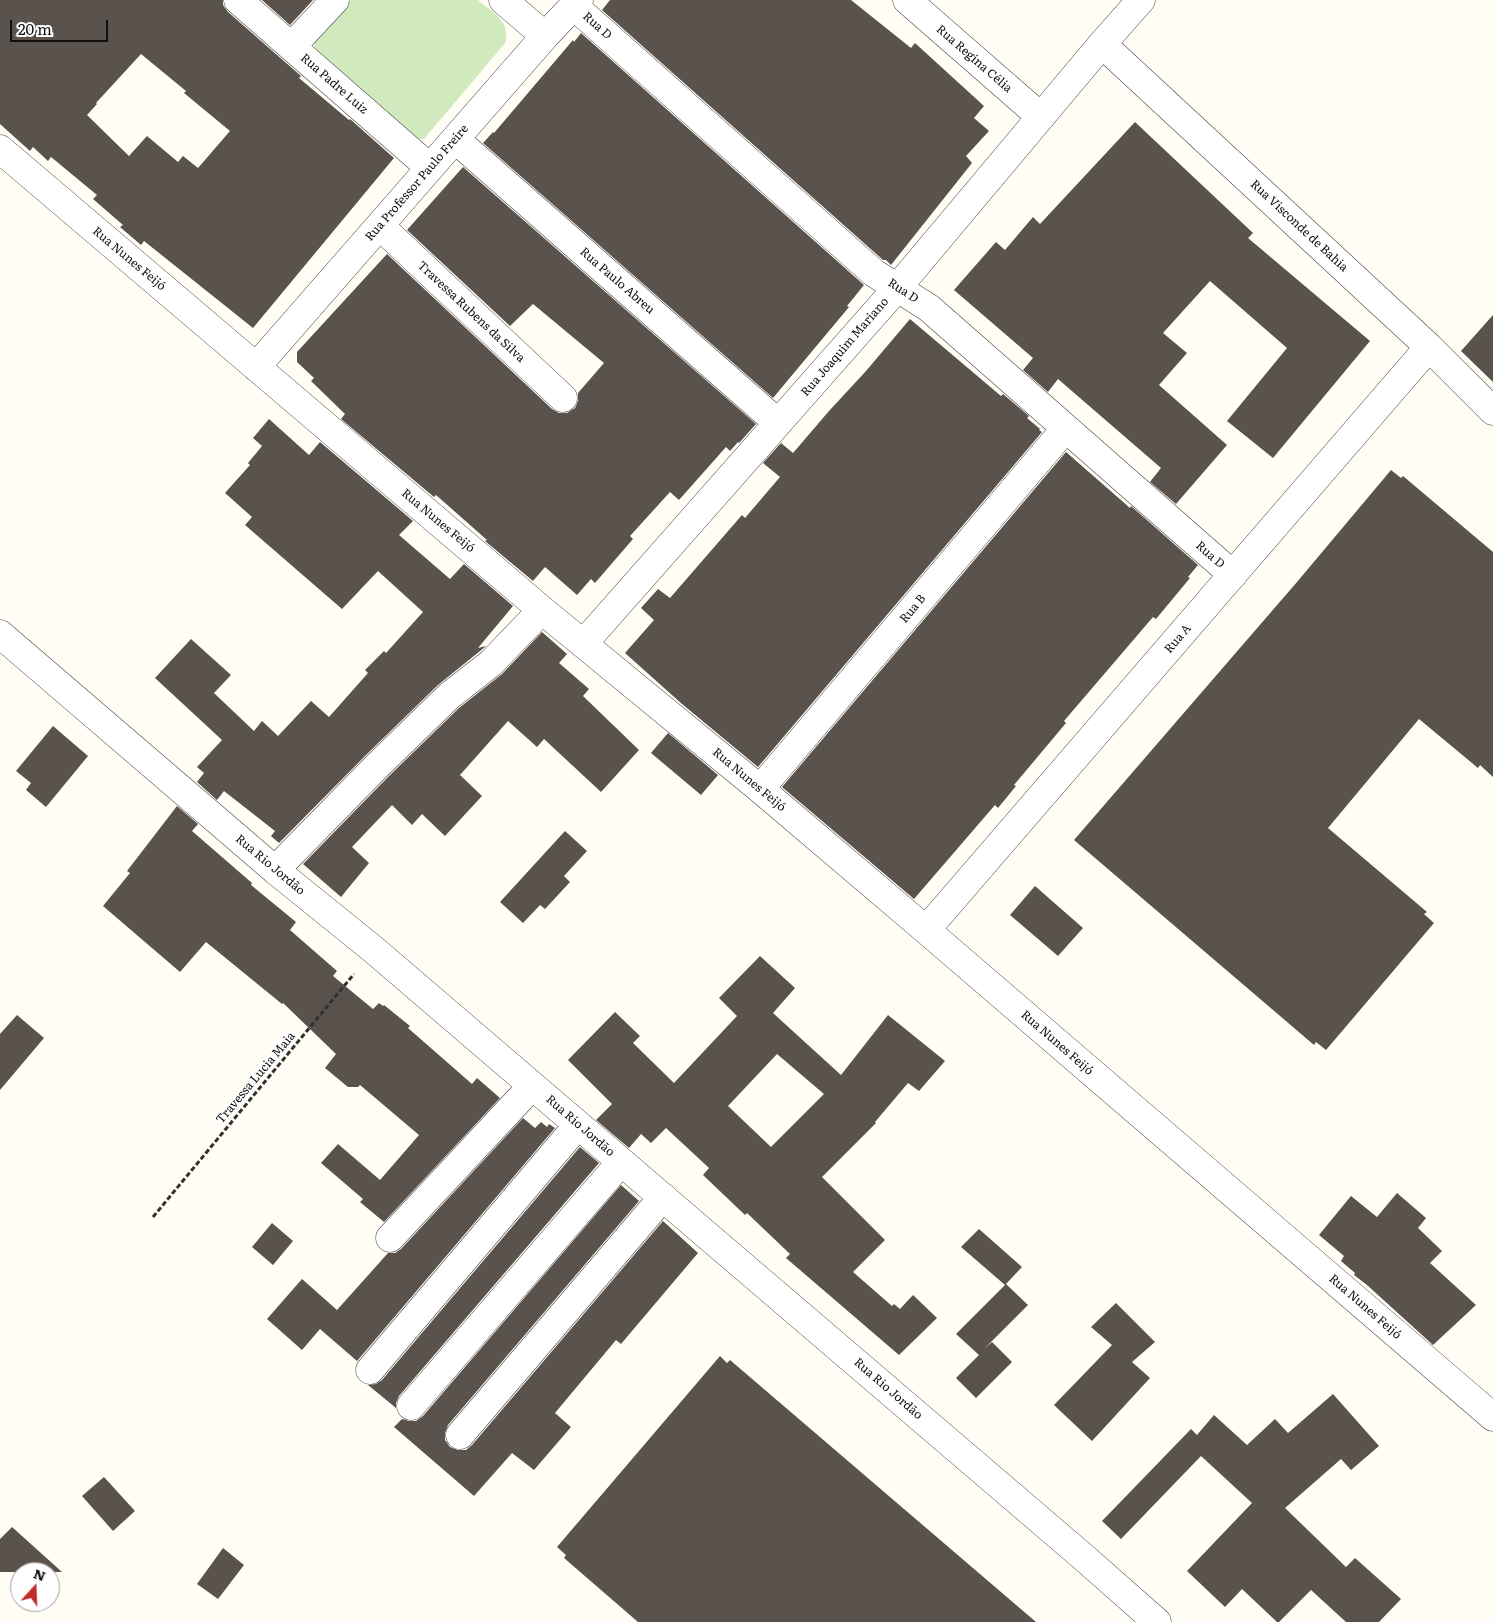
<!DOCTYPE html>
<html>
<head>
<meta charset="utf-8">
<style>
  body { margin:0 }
  #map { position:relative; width:1493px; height:1622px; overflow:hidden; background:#fffdf4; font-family:Literata,serif }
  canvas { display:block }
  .north { position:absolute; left:10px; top:1562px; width:50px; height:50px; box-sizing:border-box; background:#fff; border:1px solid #9f9f9f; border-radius:50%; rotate:20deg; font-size:14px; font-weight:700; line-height:20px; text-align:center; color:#101010 }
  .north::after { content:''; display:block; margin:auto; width:18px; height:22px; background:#c12b28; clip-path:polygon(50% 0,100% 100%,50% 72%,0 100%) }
  .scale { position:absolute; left:10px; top:20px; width:98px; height:22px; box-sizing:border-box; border:2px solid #101010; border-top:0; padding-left:6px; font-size:15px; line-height:18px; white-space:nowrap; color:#101010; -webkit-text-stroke:4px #fff; paint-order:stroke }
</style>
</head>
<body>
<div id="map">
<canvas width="1493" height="1622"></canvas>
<div class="north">N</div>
<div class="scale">20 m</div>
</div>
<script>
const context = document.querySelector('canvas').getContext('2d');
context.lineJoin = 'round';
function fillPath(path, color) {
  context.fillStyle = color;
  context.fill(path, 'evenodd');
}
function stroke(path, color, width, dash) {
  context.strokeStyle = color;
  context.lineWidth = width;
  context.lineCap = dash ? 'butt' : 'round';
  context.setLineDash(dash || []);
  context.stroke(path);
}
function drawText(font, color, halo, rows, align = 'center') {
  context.font = font + ' Literata,serif';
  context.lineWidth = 5;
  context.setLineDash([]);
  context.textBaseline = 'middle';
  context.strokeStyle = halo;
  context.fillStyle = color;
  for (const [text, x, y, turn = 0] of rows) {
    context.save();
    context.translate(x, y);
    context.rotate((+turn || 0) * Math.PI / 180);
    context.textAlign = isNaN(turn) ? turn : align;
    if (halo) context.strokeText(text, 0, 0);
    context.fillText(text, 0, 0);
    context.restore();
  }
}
const green = new Path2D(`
  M351 0H478C494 14 509 19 506 42L424 139H412L314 48 315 41Z`);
const building = new Path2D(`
  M0 0H223V5L228 12 301 76 299 78 349 120 350 119 394 158 253 328 144 241 141 245 120 227 123 225 93 199 97 195 51 157 48 161 33 147 30 151 0 124ZM141 54 186 91 184 93 230 131 198 168 183 156 178 162 147 136 129 156 87 115 97 104 96 103Z
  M262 0H313L290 25Z
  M610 0H851L911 48 915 43 984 106 974 118 989 131 966 156 972 163 891 265 886 260H883L602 10Z
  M581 33 864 285 847 306 849 307 773 398 483 143 493 132 494 133 573 40 574 42Z
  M1135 122 1253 233 1248 238 1370 341 1273 458 1227 421 1287 348 1210 281 1163 333 1187 353 1159 385 1227 445 1176 504 1150 482 1161 468 1058 379 1048 392 1023 370 1033 358 954 290 996 242 1005 250 1033 217 1040 224Z
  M463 167 756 424 739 443 738 442 730 451 726 447 679 500 670 492 630 536 633 539 595 583 591 579 577 595 545 567 533 581 485 541 487 540 436 495 434 497 341 419 345 414 311 381 314 378 297 362V352L387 254 552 409 559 413H567L575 408 578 401V393L604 363 533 304 510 326 407 230Z
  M1493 315V382L1461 351Z
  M910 319 1001 396 1003 394 1029 416 1027 418 1040 429 1039 430 1042 432 758 767 682 704 625 653 654 620 641 608 658 589 670 598 742 515 745 518 780 477 763 463 781 443 793 453 829 411 866 371Z
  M269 419 309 455 320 442 413 521 399 535 450 579 464 564 513 606 478 648 486 646 480 651 438 685 367 754 279 843 271 836 275 831 224 791 217 800 197 782 204 773 197 767 222 740 155 678 191 639 231 675 214 693 254 731 262 721 278 736 311 701 329 717 368 673 365 670 384 651 386 653 423 612 378 571 342 609 245 525 252 517 225 493 250 465 248 463 262 446 253 438Z
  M1066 452 1130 508 1131 506 1198 565 1188 577 1190 578 1156 619 1153 617 1064 721 1066 723 1014 785 1016 786 998 808 995 805 914 899 782 787Z
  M1391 470 1401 478 1403 476 1493 552V777L1480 765 1478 768 1419 719 1328 828 1427 912 1424 914 1434 923 1326 1050 1316 1042 1314 1045 1074 840 1297 582Z
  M542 632 567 654 559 663 589 689 583 696 639 750 601 792 544 739 537 747 508 721 460 775 482 796 445 836 422 814 412 825 392 805 352 847 369 863 341 897 303 864 389 776 459 708 502 674Z
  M53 726 88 756 46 807 26 790 31 783 16 771Z
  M668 733 718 775 701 795 651 753Z
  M177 806 198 824 192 831 252 883 251 885 296 922 290 930 337 971 333 976 373 1009 379 1003 383 1006 384 1005 410 1026 408 1028 472 1084 477 1078 500 1098 384 1222 360 1202 363 1199 321 1163 338 1144 380 1180 419 1135 360 1085 358 1087H348L325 1068 336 1054 283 1003 282 1004 206 942 180 972 103 906 130 873 127 871Z
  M565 831 587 851 564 876 570 882 545 909 540 905 523 923 500 902Z
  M1035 886 1083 928 1058 956 1010 915Z
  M760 956 795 988 773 1013 841 1075 888 1015 945 1061 919 1091 908 1083 875 1122 876 1123 822 1177 885 1240 853 1272 892 1306 894 1304 900 1309 913 1295 937 1318 899 1355 786 1258 790 1254 747 1213 745 1215 703 1175 709 1168 666 1128 651 1143 641 1134 629 1148 596 1120 612 1104 568 1060 615 1012 640 1036 633 1043 674 1083 737 1016 719 998ZM777 1054 824 1094 771 1147 728 1106Z
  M17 1015 44 1038 0 1090V1034Z
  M523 1118 535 1128 541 1122 547 1127 549 1124 555 1128 357 1361 320 1329 302 1350 267 1319 302 1279 337 1310 388 1253H395L401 1249Z
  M580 1147 599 1163 399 1396 396 1403V1408L368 1385 376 1384 382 1380Z
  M621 1185 639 1201 448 1425 445 1433V1440L450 1447 458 1450H466L472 1445 663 1221 698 1253 621 1344 616 1340 555 1413 571 1427 534 1470 512 1453 474 1496 394 1427 402 1419 409 1421H416L423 1416Z
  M1397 1193 1426 1218 1418 1228 1442 1251 1430 1263 1476 1305 1433 1345 1367 1285 1354 1275 1355 1273 1341 1261 1344 1256 1319 1235 1351 1196 1377 1217Z
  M272 1223 293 1241 273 1265 252 1247Z
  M979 1229 1022 1267 1006 1284 1028 1305 984 1349 992 1342 1012 1362 976 1398 956 1378 979 1355 956 1334 1005 1285 961 1247Z
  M1116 1303 1155 1342 1132 1362 1150 1378 1092 1441 1054 1405 1112 1345 1091 1327Z
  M720 1356 727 1363 730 1360 1036 1622H638L564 1558 566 1555 557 1547Z
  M1333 1394 1379 1446 1351 1470 1341 1459 1285 1508 1346 1567 1355 1558 1401 1599 1379 1622H1346L1311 1590 1279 1622H1277L1242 1589 1225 1607 1187 1571 1252 1503 1201 1456 1121 1539 1102 1521 1191 1429 1197 1435 1214 1415 1247 1445 1275 1419 1288 1433Z
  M104 1477 135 1511 113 1531 82 1496Z
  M12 1527 62 1572H0V1539Z
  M223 1548 244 1565 218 1599 197 1584Z`);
const path = new Path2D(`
  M153 1217 354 974`);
const minor = new Path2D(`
  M238 0 430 168
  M503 0 545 36
  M907 0 1041 117
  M574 6 874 273 929 308 1233 575
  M1102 44 1429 347 1493 411
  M292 46 335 0
  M455 139 778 423
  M0 149 542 610 760 789 926 930 1493 1417
  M380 226 563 398
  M256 367 545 36 579 0
  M0 634 275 870 374 950 695 1225 1081 1555 1157 1622
  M583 644 898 287 1102 44 1141 0
  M760 789 1065 429
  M275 870 378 765 449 696 491 663 542 610
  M926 930 1429 347
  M390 1238 532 1086
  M370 1370 578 1125
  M411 1406 621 1162
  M460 1435 663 1197`);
const streetNames = [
  ["Rua D",597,26,42],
  ["Rua Regina Célia",974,59,41],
  ["Rua Padre Luiz",334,84,41],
  ["Rua Professor Paulo Freire",417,183,-49],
  ["Rua Visconde de Bahia",1299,226,43],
  ["Rua Nunes Feijó",129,259,40],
  ["Rua Paulo Abreu",617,281,41],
  ["Rua D",903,291,33],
  ["Travessa Rubens da Silva",471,312,43],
  ["Rua Joaquim Mariano",845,347,-49],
  ["Rua Nunes Feijó",438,521,40],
  ["Rua D",1210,555,41],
  ["Rua B",913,609,-50],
  ["Rua A",1178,639,-49],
  ["Rua Nunes Feijó",749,780,40],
  ["Rua Rio Jordão",270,865,40],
  ["Rua Nunes Feijó",1057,1043,41],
  ["Travessa Lucia Maia",256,1078,-50],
  ["Rua Rio Jordão",580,1126,41],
  ["Rua Nunes Feijó",1365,1307,41],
  ["Rua Rio Jordão",888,1389,41]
];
fillPath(green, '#d1eabd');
fillPath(building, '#59524d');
stroke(minor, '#434343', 29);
stroke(path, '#323232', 3, [5, 2.5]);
stroke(minor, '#fff', 28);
drawText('12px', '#101010', '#fff', streetNames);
</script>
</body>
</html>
